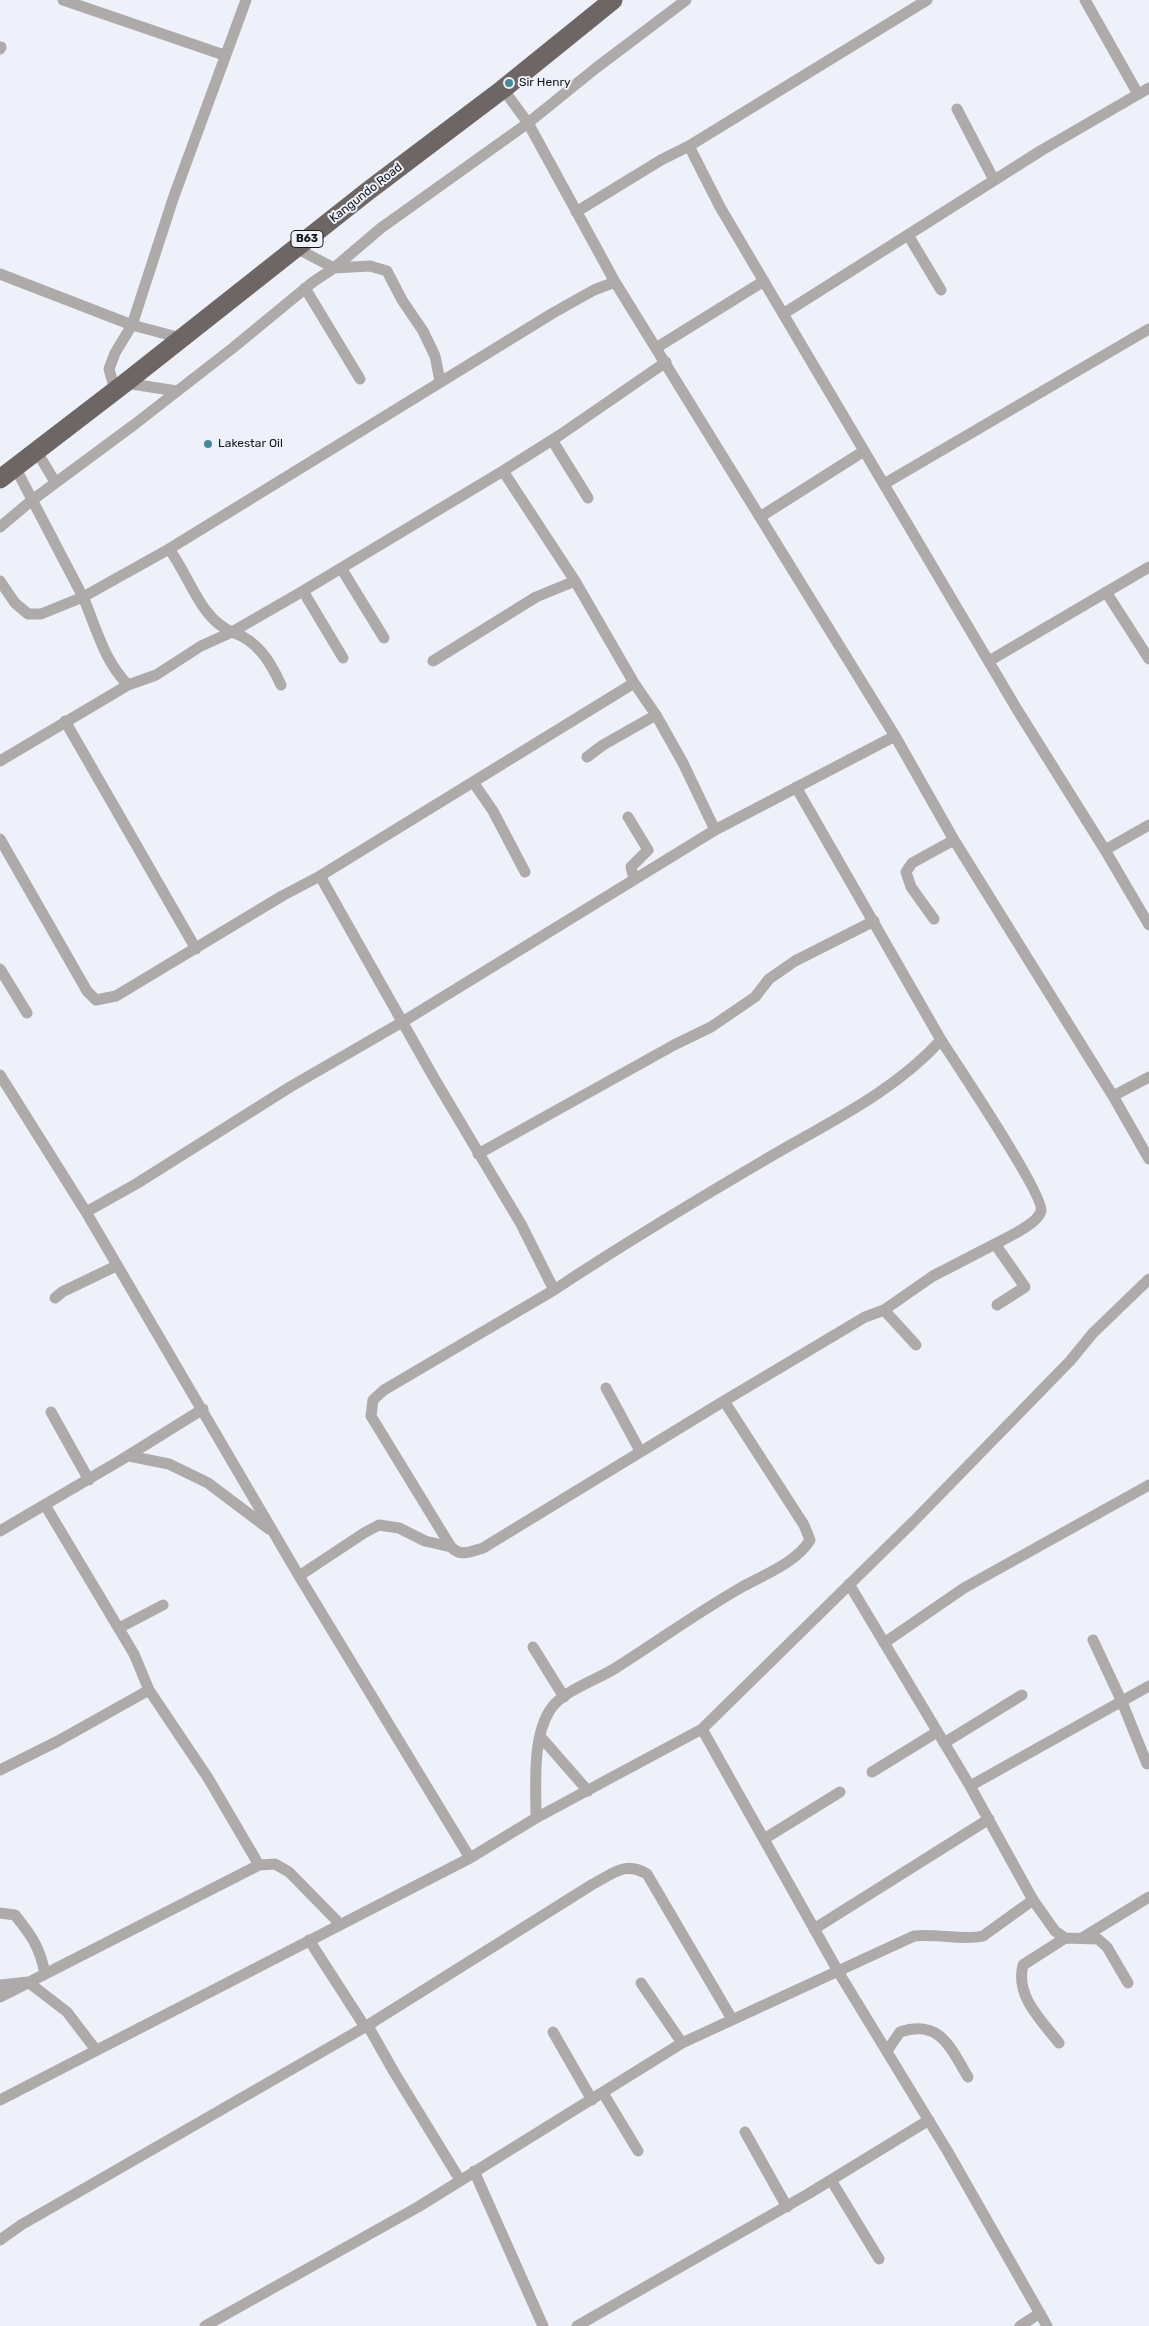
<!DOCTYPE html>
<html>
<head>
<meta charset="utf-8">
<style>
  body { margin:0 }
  canvas { display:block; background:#eef1fa }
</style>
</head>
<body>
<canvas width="1149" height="2326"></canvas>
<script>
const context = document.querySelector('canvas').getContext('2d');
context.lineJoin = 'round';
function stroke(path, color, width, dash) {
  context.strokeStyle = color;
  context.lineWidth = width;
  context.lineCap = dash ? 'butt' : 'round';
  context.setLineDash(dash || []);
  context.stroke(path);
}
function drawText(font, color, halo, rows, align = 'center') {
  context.font = font + ' Rubik,sans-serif';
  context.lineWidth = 4;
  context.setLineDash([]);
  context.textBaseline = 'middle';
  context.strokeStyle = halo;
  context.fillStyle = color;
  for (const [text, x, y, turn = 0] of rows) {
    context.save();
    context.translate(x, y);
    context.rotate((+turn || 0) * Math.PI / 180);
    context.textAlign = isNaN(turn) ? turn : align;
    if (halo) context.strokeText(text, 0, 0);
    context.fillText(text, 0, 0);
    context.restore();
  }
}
const minor = new Path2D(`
  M63 0 224 55
  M1085 0 1138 94
  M0 49 1 47
  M503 89 528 123 615 282 895 736 954 840 1113 1096 1149 1159
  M957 109 994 180
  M689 146 720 207 792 329 1018 711 1105 850 1149 925
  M576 212 661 160 689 146 927 0
  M908 235 941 290
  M296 248 334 268 381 228 528 123 596 68 686 0
  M0 274 132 325 181 338
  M305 288 360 379
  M783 314 1042 150 1149 88
  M656 348 764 281
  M666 362 560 435 503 471 575 581 634 683 656 715 683 763 715 830
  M125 383 177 391
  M115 390 109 369 115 353 132 325 174 196 246 0
  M552 440 588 498
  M36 450 55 482
  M15 467 83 597 169 549
  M884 484 1149 329
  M760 517 864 451
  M0 527 31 501 135 424 234 347 313 282 334 268 370 266 387 271 402 300 423 331 435 356 440 381
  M341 568 384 638
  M0 581 15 603 28 614H41L83 597C97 629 103 659 128 685
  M303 591 503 471
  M1106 592 1149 659
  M343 658 303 591 232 632C200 619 189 575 169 549L553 313 594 290 615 282
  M433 661 536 597 575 581
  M989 661 1149 567
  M65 721 196 949
  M587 757 603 745 656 715
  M0 761 128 685 156 675 201 646 232 632C258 641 270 661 281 685
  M473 782 320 876 434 1078 521 1224 554 1290 384 1390 373 1400 371 1416 451 1547C461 1557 470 1552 483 1548L724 1401 804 1525 810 1540C797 1562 764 1575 742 1587 698 1612 657 1642 614 1669 596 1680 561 1692 550 1710 532 1738 536 1785 536 1818
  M628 817 648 850 631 867 634 879
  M0 839 87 991 96 1000 116 996 282 896 320 876
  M1105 850 1149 825
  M525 872 493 811 473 782 634 683
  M934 919 911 887 906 872 912 863 954 840
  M0 969 27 1013
  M941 1040C955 1062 1045 1196 1041 1211 1038 1224 1006 1238 995 1244
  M0 1075 86 1212
  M1113 1096 1149 1077
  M478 1154 674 1045 711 1027 755 997 769 979 795 961 874 921
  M554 1290C622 1245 693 1202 763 1161 825 1124 892 1094 941 1040L796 787
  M55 1298 62 1292 116 1266
  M884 1310 933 1276 995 1244 1025 1287 997 1305
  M606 1388 640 1451
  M724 1401 865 1317 884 1310 916 1345
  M51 1412 89 1480
  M129 1456 169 1464 208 1483 269 1529
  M45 1505 134 1654 149 1690 208 1778 259 1865
  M0 1531 121 1460 203 1409
  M299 1576 364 1533 379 1525 399 1528 425 1541 451 1547
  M849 1584 970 1786 1033 1900 1055 1931 1065 1938 1098 1939 1107 1947 1128 1983
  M119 1628 163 1605
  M1093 1640 1122 1702 1147 1764
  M884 1643 964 1588 1149 1485
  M533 1647 564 1697
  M702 1729 839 1973 948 2152 1047 2326
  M540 1736 588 1791
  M944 1743 1022 1695
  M0 1770 58 1741 149 1690
  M872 1772 937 1732
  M970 1786 1149 1686
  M764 1839 840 1792
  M470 1858 299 1576 86 1212 136 1184 290 1087 404 1021 715 830 895 736
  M0 1913 15 1915C31 1935 40 1947 45 1974
  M814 1929 989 1819
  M1082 1938 1149 1897
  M309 1940 365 2027
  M641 1983 682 2043
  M0 1985 28 1982 67 2012 96 2050
  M0 1997 259 1865 275 1864 289 1872 340 1924
  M368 2026 394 2072 460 2180
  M553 2032 592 2100
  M1059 2043C1041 2020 1015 1996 1023 1965L1065 1938
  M887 2051 900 2032C940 2019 950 2047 968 2077
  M603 2093 638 2151
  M0 2100 470 1858 536 1818 702 1729 913 1522 1070 1361 1093 1333 1149 1279
  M745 2132 787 2207
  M474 2171 543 2326
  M831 2180 879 2259
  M0 2240 21 2225 365 2027 593 1884C614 1873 625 1861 647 1874L732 2019
  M205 2326 418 2207 682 2043 914 1936C938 1933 962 1941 983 1936L1033 1900
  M577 2326 808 2194 929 2120
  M1020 2326 1040 2313`);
const trunk = new Path2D(`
  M0 479 125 383 368 191 503 89 613 0`);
const markers = [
  [509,83,5,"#47899a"],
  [208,444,5,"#47899a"]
];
const shields = [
  [307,239,32]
];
const shieldNames = [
  ["B63",307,239]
];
const poiNames = [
  ["Sir Henry",519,83],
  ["Lakestar Oil",218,444]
];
const streetNames = [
  ["Kangundo Road",366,193,-38]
];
stroke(minor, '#afaaaa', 11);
stroke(trunk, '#6e6664', 19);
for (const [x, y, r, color] of markers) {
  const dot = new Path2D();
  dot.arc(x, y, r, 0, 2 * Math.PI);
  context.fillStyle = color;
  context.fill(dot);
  stroke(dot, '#eef1fa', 2);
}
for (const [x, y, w] of shields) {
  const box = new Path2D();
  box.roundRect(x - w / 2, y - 8.5, w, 17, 4);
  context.fillStyle = '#eef1fa';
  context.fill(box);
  stroke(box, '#17171a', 1);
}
drawText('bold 11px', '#17171a', null, shieldNames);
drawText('12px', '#17171a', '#eef1fa', poiNames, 'left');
drawText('12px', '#17171a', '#eef1fa', streetNames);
</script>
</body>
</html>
